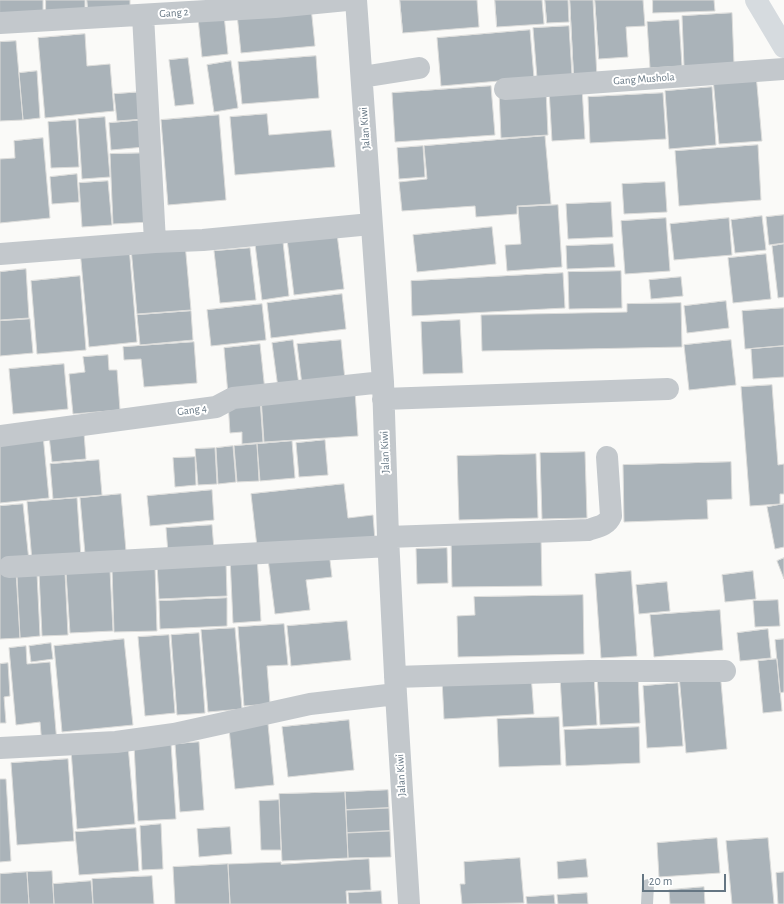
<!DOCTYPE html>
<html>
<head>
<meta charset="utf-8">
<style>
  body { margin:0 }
  #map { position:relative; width:784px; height:904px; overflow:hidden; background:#fafaf8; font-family:"Alegreya Sans",sans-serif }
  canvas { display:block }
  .scale { position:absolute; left:642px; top:874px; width:84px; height:18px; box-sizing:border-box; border:2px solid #657683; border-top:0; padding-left:5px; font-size:12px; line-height:14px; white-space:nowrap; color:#657683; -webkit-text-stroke:3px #fff; paint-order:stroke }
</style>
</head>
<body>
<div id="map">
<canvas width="784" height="904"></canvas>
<div class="scale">20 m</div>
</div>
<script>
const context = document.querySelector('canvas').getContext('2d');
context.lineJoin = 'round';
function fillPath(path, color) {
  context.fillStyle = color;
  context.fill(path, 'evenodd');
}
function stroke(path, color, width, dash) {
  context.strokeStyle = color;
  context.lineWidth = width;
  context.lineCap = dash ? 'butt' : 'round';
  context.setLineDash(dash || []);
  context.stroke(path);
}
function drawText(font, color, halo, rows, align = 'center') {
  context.font = font + ' "Alegreya Sans",sans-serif';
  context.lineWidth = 4;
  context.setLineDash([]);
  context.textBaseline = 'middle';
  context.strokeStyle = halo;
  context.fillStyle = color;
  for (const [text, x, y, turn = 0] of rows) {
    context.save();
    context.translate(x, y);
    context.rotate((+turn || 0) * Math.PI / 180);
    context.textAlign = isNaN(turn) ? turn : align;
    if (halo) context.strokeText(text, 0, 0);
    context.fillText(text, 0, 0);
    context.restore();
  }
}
const building = new Path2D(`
  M0 0H43V14L0 16Z
  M46 0H85V12L46 14Z
  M87 0H130V10L88 12Z
  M400 0H477L479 27 403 33Z
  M495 0H542L544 24 497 27Z
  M545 0H568L569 22 547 23Z
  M570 0H593L597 78 574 79Z
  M595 0H643L645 26 626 27 628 57 599 59Z
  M653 0H714L715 11 653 13Z
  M311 7 315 46 241 53 237 14Z
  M732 13 734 64 684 66 682 16Z
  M224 15 228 54 202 57 198 18Z
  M679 20 682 66 650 68 647 22Z
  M569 26 572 75 537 78 533 28Z
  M530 30 534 78 441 86 437 38Z
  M85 34 87 66 110 64 114 111 45 118 38 38Z
  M16 41 23 120 0 121V42Z
  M316 56 319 98 242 104 238 62Z
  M188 58 194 104 175 106 169 60Z
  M231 61 238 108 214 112 207 65Z
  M37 71 40 118 23 120 19 73Z
  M756 74 762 141 719 144 713 78Z
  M491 86 495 135 395 142 392 93Z
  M582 87 585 139 552 141 549 89Z
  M712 87 716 145 669 149 665 91Z
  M546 89 548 135 501 138 499 91Z
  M142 92 144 119 117 121 114 94Z
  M663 93 666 139 590 143 588 97Z
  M267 114 269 135 331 130 335 167 235 175 230 117Z
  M219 115 226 200 168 205 161 120Z
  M105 117 110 177 82 179 78 119Z
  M76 120 79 167 51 168 48 122Z
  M144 120 145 147 111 150 109 123Z
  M545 136 551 204 517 206V214L476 217 475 206 402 211 399 182 427 179 424 146Z
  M43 138 50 218 0 223V159L15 158 14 141Z
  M758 145 761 200 679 206 675 151Z
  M423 146 425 177 399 179 397 148Z
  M146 153 150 222 113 224 110 154Z
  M77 174 79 202 52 204 50 177Z
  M108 181 112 225 82 227 79 183Z
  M665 182 667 212 624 214 622 184Z
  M611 202 613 237 568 239 566 204Z
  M558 205 562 267 507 271 505 245 521 244 518 207Z
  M784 215V243L769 245 766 217Z
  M762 216 766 250 735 253 731 220Z
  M666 218 670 271 625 274 621 221Z
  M729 218 732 255 674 260 670 224Z
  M492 227 496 264 417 272 413 235Z
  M282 233 289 296 262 300 254 236Z
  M337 234 344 289 294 295 287 239Z
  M185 243 191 310 137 314 131 248Z
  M613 244 615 267 567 269 566 246Z
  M784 244V297L778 298 772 246Z
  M129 246 137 342 89 347 80 250Z
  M250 248 256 300 220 303 214 251Z
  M766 254 771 299 733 303 728 258Z
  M26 269 29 318 0 320V272Z
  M621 271 622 308 569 309 568 272Z
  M563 273 565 308 412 316 411 281Z
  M80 276 86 350 37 354 31 281Z
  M681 277 683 296 651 299 649 280Z
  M342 294 346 329 271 338 267 303Z
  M726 301 729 328 687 333 684 306Z
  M681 303 682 347 482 351 481 315 627 312V304Z
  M262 304 266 340 211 346 207 310Z
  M784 308V346L745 349 742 311Z
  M191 311 193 340 140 345 137 315Z
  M30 319 33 353 0 356V321Z
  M460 320 463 373 423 374 421 322Z
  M293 340 299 385 278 388 272 343Z
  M341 340 345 380 302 385 297 344Z
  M731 340 736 385 689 390 684 345Z
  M194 342 197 383 144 387 141 359 124 360 123 347Z
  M260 344 265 391 228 395 224 348Z
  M784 346V377L753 379 751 349Z
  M108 355 109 370H117L120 410 73 414 69 374 85 372 83 357Z
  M64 364 68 409 13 414 9 369Z
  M772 385 778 465 784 464V494H780V504L750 506 741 387Z
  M355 391 358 436 264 442 261 397Z
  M260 399 263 442 242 444V432L230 433 228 401Z
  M84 433 86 459 52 462 49 436Z
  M43 435 49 498 0 503V439Z
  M325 440 328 475 299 477 296 443Z
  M292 441 295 478 260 481 257 444Z
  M257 444 259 481 237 482 234 446Z
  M233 446 236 482 218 484 216 448Z
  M215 448 217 484 198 485 195 449Z
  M585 452 587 518 542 519 540 453Z
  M536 454 538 518 459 520 457 456Z
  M195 457 196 485 175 487 173 458Z
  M99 460 102 495 53 499 50 464Z
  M731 462 732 499 707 500 708 519 624 522 623 465Z
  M344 484 348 518 373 515 375 541 257 547 251 494Z
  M212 490 214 520 150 526 147 496Z
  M121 494 126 551 85 554 80 498Z
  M77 498 81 558 32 561 27 502Z
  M23 504 29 561 0 564V506Z
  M784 504V547L775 549 767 507Z
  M212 525 214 550 168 553 166 528Z
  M541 536 542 586 452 587 451 538Z
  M447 548 448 583 417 584 416 549Z
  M329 552 332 577 306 580 310 610 275 614 268 559Z
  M257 556 261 621 233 623 230 557Z
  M784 558V579L777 561Z
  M226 561 227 596 159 599 157 564Z
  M155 567 157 631 114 632 112 569Z
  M110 570 113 631 70 633 66 572Z
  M631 571 637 656 601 658 595 574Z
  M753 571 756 599 725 602 722 575Z
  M16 572 20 638 0 639V573Z
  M65 572 68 635 42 636 39 573Z
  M37 573 40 636 20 638 17 575Z
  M667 582 670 611 639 614 636 585Z
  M583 595 584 654 458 657 457 616 475 615 474 597Z
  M227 598V626L160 629 159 601Z
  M778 600 780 626 755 627 753 601Z
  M720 610 723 650 654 657 650 615Z
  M347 621 351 660 291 666 287 626Z
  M284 624 288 665 267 666 270 704 244 706 238 627Z
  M235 628 242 709 208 712 201 630Z
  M768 629 771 658 740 661 737 633Z
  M199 633 205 713 177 715 171 635Z
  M169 635 175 713 145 716 138 637Z
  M124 639 133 725 62 732 54 646Z
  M784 639V692L780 693 775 640Z
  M51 643 53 659 31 662 29 646Z
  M26 646 27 664 50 662 57 743 42 745 40 722 16 725 9 648Z
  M777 659 782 711 763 713 758 661Z
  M8 663 10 696 4 697 6 723H0V664Z
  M720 671 727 749 686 753 679 675Z
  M638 673 640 723 600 725 597 674Z
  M531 674 534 714 444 719 442 679Z
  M594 675 597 725 563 727 560 677Z
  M678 683 683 746 647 748 643 686Z
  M559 717 561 765 499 767 497 719Z
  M349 720 354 770 288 777 282 727Z
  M268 724 274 785 235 789 229 728Z
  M639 727 640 763 566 766 564 730Z
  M199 742 204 810 180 812 175 744Z
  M171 743 176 819 138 821 134 745Z
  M128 745 135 824 77 829 71 750Z
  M68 759 74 841 17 845 11 763Z
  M0 779H6L11 861 0 862Z
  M388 790 389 808 346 810 345 792Z
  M345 792 348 858 282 861 279 794Z
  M279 800 281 850H261L259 801Z
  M389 808 390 831 347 833 346 810Z
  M161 824 163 869 142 870 140 826Z
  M230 827 232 854 199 857 197 829Z
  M136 828 139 871 79 875 75 832Z
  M390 831 391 857 348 858 347 833Z
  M717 838 720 873 659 877 657 843Z
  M768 838 774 904H732L726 841Z
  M520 858 524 903 462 904 460 884H465L464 862Z
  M369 859 371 890 346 891 347 904H230L228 864 281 862V864Z
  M586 859 588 877 558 879 557 862Z
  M228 864 230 904H175L173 867Z
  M52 871 54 904H29L27 872Z
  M27 872 29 904H0V874Z
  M784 872V904H778L776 873Z
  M152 876 154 904H93L92 879Z
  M91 881 93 904H54L53 884Z
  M704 887 705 904H670L669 890Z
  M381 891 382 904H349L348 893Z
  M587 893 588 904H558L557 895Z
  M554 895 555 904H527L526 897Z`);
const lane = new Path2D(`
  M647 904 648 885`);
const street = new Path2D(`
  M356 0 383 382 388 537 396 694 409 904
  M143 15 155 242
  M0 23 275 7 347 0
  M362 77 419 68
  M505 89 784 69
  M0 254 155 242 203 240 371 224
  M383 399 668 389
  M0 436 216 407 233 398 383 382
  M388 537 588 530C597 527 607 526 611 516L607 457
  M9 567 389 546
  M395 677 589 671H725
  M0 748 116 742 174 734 310 704 396 694`);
const primary = new Path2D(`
  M756 0 784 47`);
const streetNames = [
  ["Gang 2",174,13,-4],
  ["Gang Mushola",644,79,-4],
  ["Jalan Kiwi",365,128,-94],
  ["Gang 4",192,410,-8],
  ["Jalan Kiwi",385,452,-92],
  ["Jalan Kiwi",401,775,-93]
];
fillPath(building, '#aab3b9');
stroke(building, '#dcdcda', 1);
stroke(lane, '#c3c8cc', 12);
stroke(street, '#c3c8cc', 22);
stroke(primary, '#d6dbdf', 22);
drawText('11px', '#657683', '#fff', streetNames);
</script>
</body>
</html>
